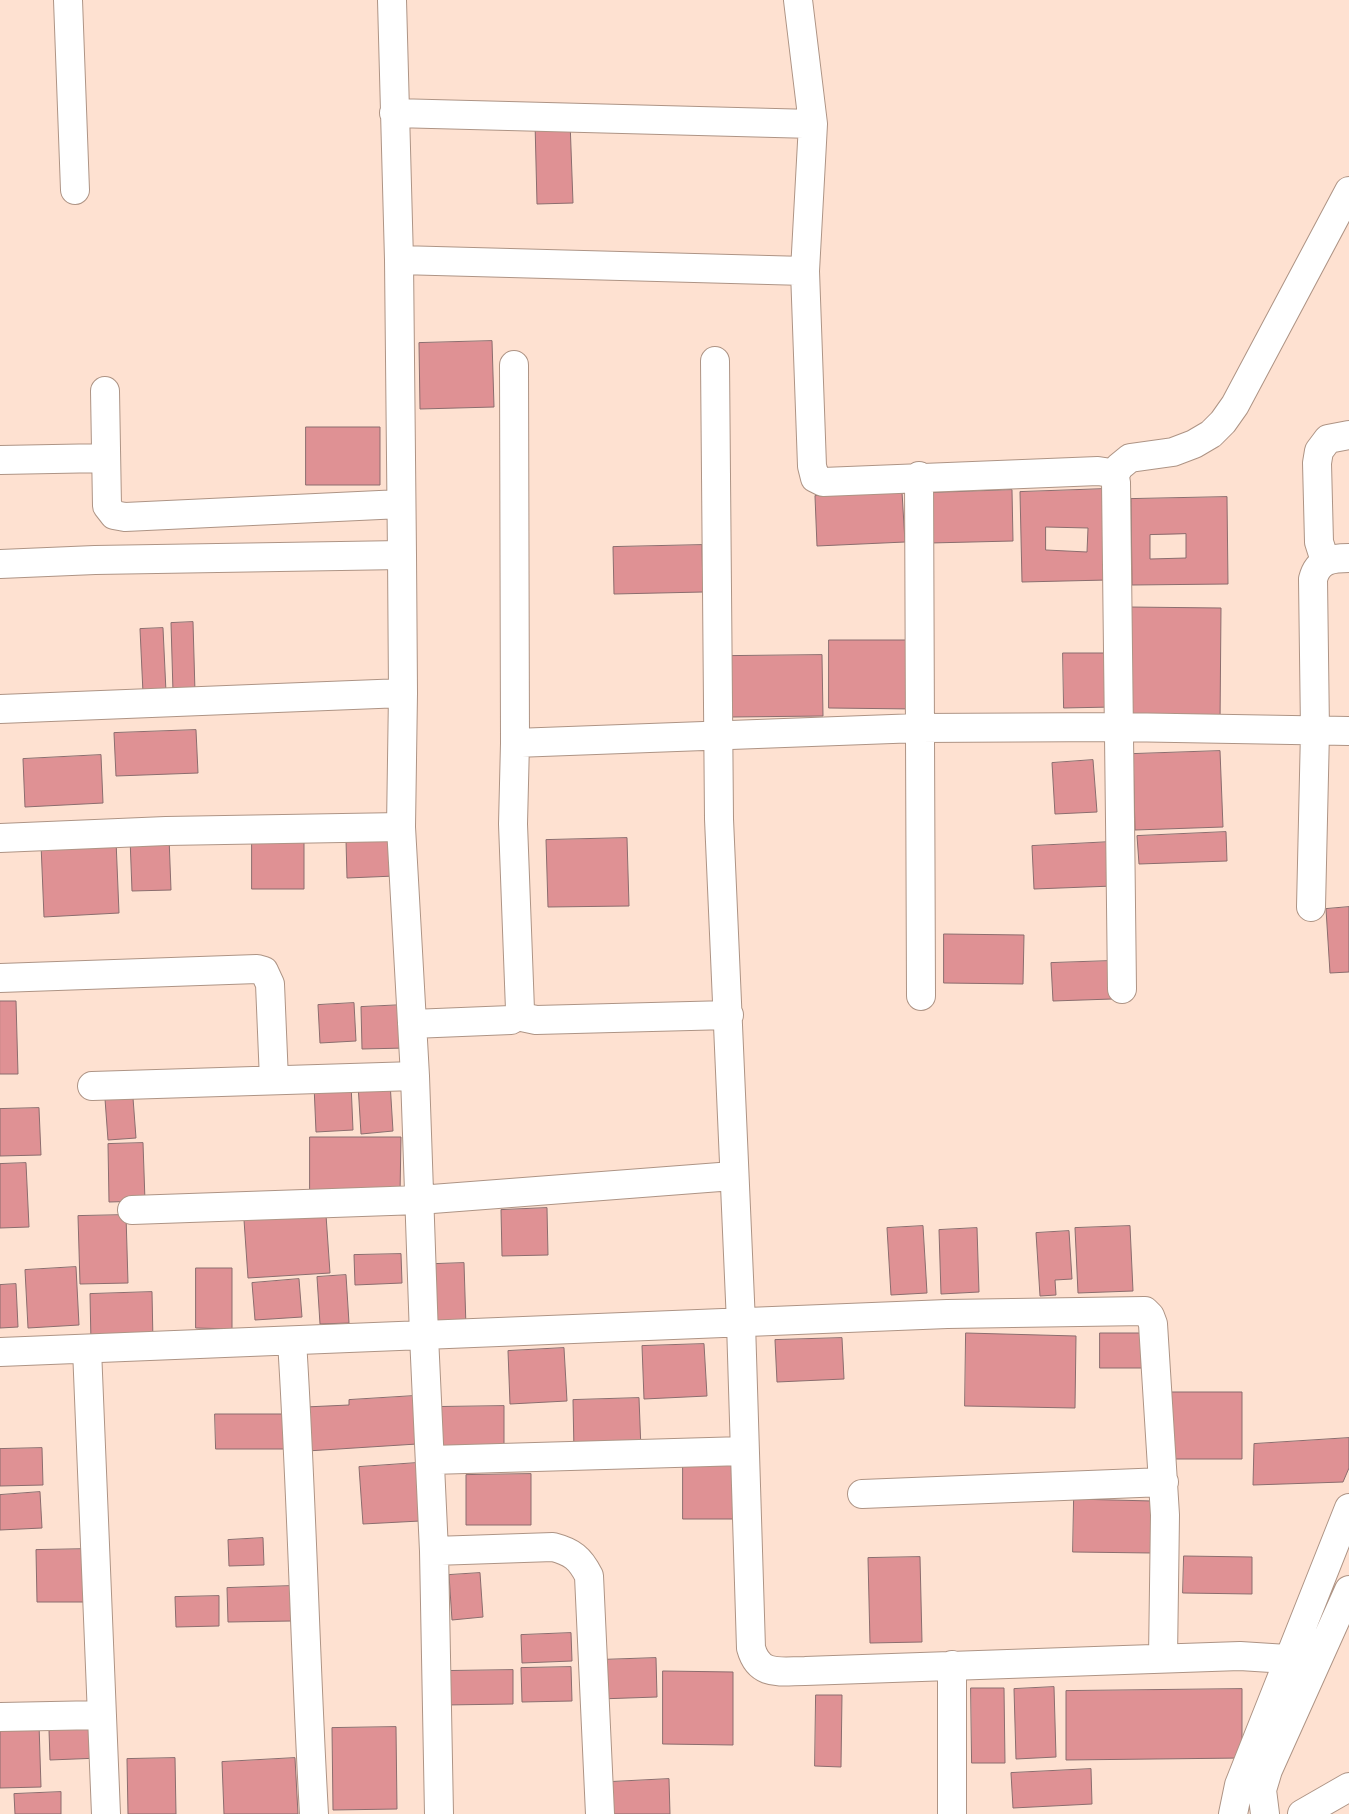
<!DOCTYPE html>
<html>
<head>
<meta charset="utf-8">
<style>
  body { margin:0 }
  canvas { display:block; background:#fee1d1 }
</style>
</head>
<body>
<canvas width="1349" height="1814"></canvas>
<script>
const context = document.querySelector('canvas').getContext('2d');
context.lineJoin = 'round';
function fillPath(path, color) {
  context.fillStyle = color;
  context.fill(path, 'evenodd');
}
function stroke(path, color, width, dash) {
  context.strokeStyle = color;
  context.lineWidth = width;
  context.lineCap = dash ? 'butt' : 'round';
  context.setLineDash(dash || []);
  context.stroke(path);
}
const building = new Path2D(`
  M570 121 573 203 537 204 535 122Z
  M492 341 494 407 420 409 419 343Z
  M306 427H380V485H306Z
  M1105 489 1107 580 1022 582 1020 492ZM1046 527 1088 528 1087 552 1046 550Z
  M1012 490 1013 541 930 543 929 493Z
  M902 492 905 542 817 546 815 496Z
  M1227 497 1228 584 1132 585 1131 499ZM1186 534V558L1150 559V535Z
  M702 545 703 592 614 594 613 547Z
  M1128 607 1221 608 1220 724 1128 722Z
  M193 622 195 692H173L171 623Z
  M163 628 166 692 143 693 140 629Z
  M829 640H915V709L829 708Z
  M1063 653H1111L1112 707 1064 708Z
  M822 655 823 716 732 717 731 656Z
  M196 730 198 773 116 776 114 733Z
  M1220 751 1223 827 1135 830 1133 754Z
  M101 755 103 803 25 807 23 759Z
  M1093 760 1097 812 1055 814 1052 763Z
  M1226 832 1227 861 1139 864 1137 836Z
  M252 835H304V889H252Z
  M169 837 171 890 132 891 130 838Z
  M394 838 395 876 347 878 346 840Z
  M627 838 629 906 548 907 546 840Z
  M116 840 119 913 44 917 41 844Z
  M1111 842 1113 886 1034 889 1032 846Z
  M1349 907V972L1330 973 1326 909Z
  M944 934 1024 935 1023 984 944 983Z
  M1110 961 1112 999 1053 1001 1051 963Z
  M0 1001H16L18 1074H0Z
  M354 1003 356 1041 320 1043 318 1005Z
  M404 1005 406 1048 362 1049 361 1007Z
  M390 1082 393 1131 361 1134 358 1084Z
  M351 1083 353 1130 316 1132 314 1085Z
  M133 1098 136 1138 108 1140 105 1099Z
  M39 1108 41 1155 0 1156V1109Z
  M310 1137H401L400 1194 310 1193Z
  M143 1143 145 1201 109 1202 108 1144Z
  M26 1163 29 1227 0 1228V1164Z
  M547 1208 548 1255 502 1256 501 1210Z
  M126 1215 128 1283 80 1284 78 1216Z
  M326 1215 330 1273 248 1278 244 1220Z
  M923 1226 927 1293 891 1295 887 1228Z
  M1130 1226 1133 1291 1078 1293 1075 1228Z
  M977 1228 979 1292 941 1294 939 1230Z
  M1069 1231 1072 1279 1055 1280 1056 1295 1040 1296 1036 1233Z
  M401 1254 402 1283 355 1285 354 1255Z
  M464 1263 466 1327H437L435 1264Z
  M76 1267 79 1325 28 1328 25 1270Z
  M196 1268H232V1329L196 1328Z
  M346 1275 349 1323 320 1324 317 1277Z
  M299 1279 302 1317 255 1320 252 1283Z
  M16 1284 18 1327 0 1328V1285Z
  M152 1292 153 1342 91 1343 90 1294Z
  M966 1333 1076 1336 1075 1408 965 1406Z
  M1100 1333H1144L1143 1368H1100Z
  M842 1338 844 1379 777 1382 775 1340Z
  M704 1344 707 1396 644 1399 642 1346Z
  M564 1348 567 1401 510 1404 508 1351Z
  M1171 1392H1242V1459H1171Z
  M414 1396 417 1444 307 1451 305 1407 349 1405V1400Z
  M639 1398 641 1450 574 1452 573 1400Z
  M504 1406V1450L436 1451 435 1407Z
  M215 1414H288L287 1449H216Z
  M1349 1438V1468L1343 1482 1253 1485 1254 1444Z
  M42 1448 43 1485 0 1486V1449Z
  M683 1460H735V1519H683Z
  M417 1463 420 1521 363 1524 359 1467Z
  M531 1474V1525H466V1475Z
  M40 1492 42 1528 0 1530V1495Z
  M1074 1499 1152 1501V1553L1073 1552Z
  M263 1538 264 1565 229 1566 228 1540Z
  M89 1549V1602H37L36 1550Z
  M1184 1556 1252 1557V1594L1183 1593Z
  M920 1557 922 1642 870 1643 868 1558Z
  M480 1573 483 1617 452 1620 449 1575Z
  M292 1586V1621L228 1622 227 1588Z
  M219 1596V1626L176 1627 175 1597Z
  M571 1633 572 1661 522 1663 521 1635Z
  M656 1658 657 1697 599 1699 598 1660Z
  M571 1667 572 1701 522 1702 521 1668Z
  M513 1670V1704L445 1705 444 1671Z
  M663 1671 733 1672V1745L663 1744Z
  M1054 1687 1056 1757 1016 1759 1014 1689Z
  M971 1688H1004L1005 1763H972Z
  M1242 1689V1758L1066 1760V1691Z
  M816 1695H842L841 1767 815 1766Z
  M39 1724 41 1787 0 1788V1726Z
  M396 1727 397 1809 333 1810 332 1728Z
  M99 1728 100 1758 50 1760 49 1730Z
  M175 1758 176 1814H128L127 1759Z
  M295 1758 298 1814H224L222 1762Z
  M1091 1769 1092 1804 1013 1808 1011 1773Z
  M669 1779 670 1814H612L610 1782Z
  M61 1792V1814H15L14 1794Z`);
const minor = new Path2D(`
  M68 0 75 190
  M392 0 399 260 402 555 403 693 401 827 415 1076 424 1336 434 1551 439 1814
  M798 0 813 124 805 271 812 466 815 478 823 482 1098 471 1111 473 1116 482 1122 989
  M394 113 813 124
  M399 260 805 271
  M715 361 719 819 741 1323 751 1648C759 1677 780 1671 805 1671L1240 1656 1287 1659
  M105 391 107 506 114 515 125 517 401 504
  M0 460 106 458
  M919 476 921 996
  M1114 477 1119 467 1130 458 1173 452 1194 444 1211 434 1223 422 1235 405 1349 191
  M1325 561 1319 542 1317 463 1319 451 1328 439 1349 435
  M0 564 95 560 402 555
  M0 709 403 693
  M515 743 919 728 1118 727 1349 731
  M0 838 166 831 401 827
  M1311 907 1315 731 1313 579C1318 560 1331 558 1349 558
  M0 978 257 969 264 971 270 984 274 1080
  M517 1016 536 1020 729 1015
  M412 1024 511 1020 517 1016 520 1010 513 824 515 743 514 365
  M92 1086 415 1076
  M132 1210 419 1200 733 1176
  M292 1341C302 1499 305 1657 314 1814
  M87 1349 106 1814
  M0 1352 947 1314 1145 1311 1150 1316 1153 1324 1165 1515 1163 1658
  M431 1460 744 1451
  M862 1494 1164 1482
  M434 1551 553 1547C572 1552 580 1558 589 1576L600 1814
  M952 1665V1814
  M0 1717 102 1715`);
const tertiary = new Path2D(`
  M1233 1814 1239 1785 1349 1508
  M1265 1814 1262 1790 1268 1770 1349 1590
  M1302 1814 1349 1787`);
fillPath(building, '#df9194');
stroke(building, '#8b6d6e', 1);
stroke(minor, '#ae9485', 30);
stroke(tertiary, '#ae9485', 30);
stroke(minor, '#fff', 28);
stroke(tertiary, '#fff', 28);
</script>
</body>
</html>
